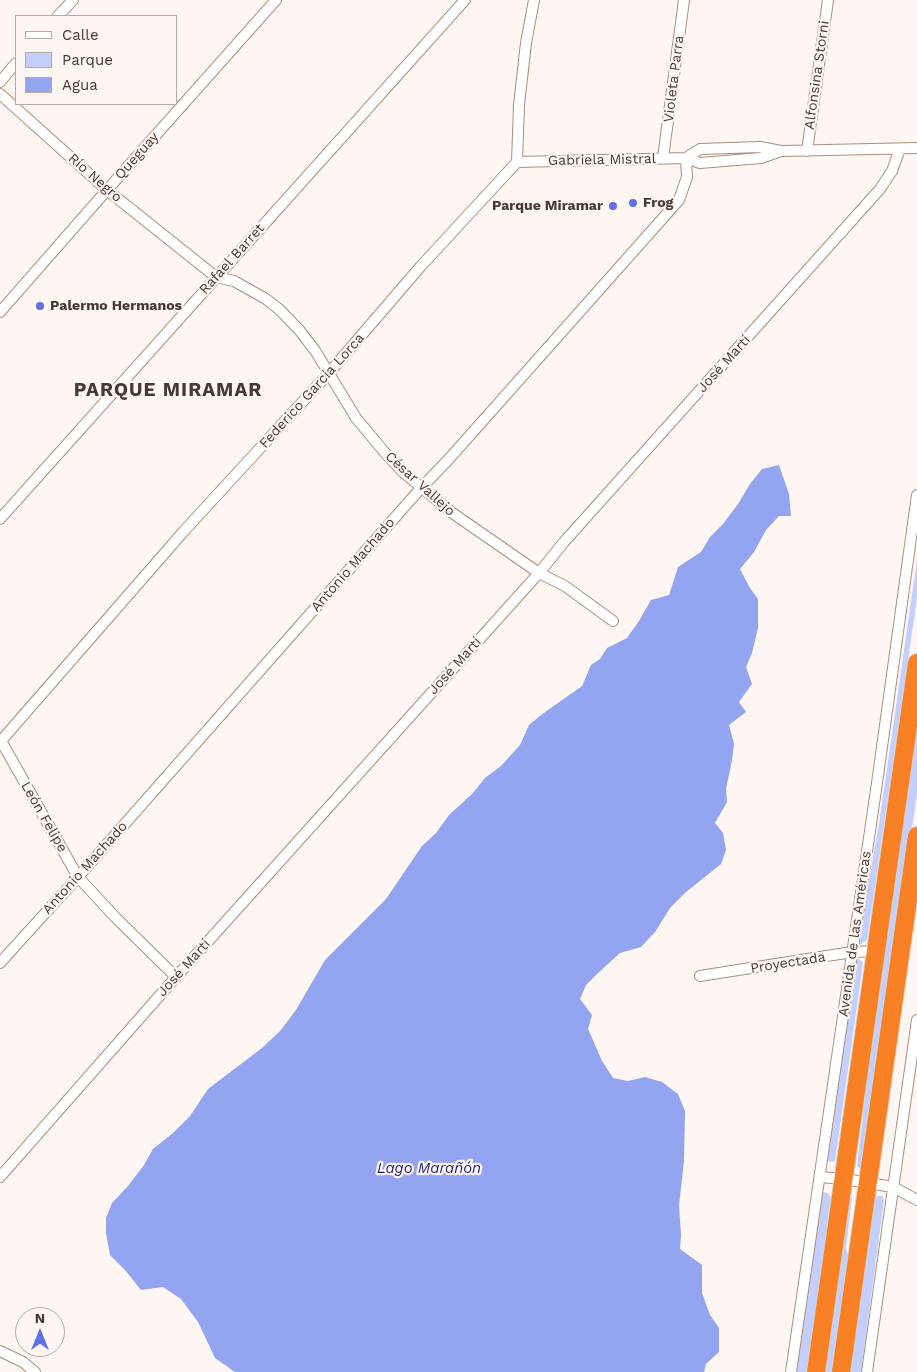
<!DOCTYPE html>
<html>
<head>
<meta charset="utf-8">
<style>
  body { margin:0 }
  #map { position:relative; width:917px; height:1372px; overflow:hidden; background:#fdf6f2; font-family:"Work Sans",sans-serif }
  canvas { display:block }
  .legend { position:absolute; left:15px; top:15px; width:162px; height:90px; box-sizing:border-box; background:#fdf6f2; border:1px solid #b4aba5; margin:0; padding:6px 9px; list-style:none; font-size:15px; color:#473a32 }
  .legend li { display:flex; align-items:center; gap:10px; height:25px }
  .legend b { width:25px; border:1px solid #b4aba5 }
  .north { position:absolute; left:15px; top:1307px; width:50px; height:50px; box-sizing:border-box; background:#fdf6f2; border:1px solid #b4aba5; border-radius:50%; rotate:0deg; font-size:14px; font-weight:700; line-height:20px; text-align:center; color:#473a32 }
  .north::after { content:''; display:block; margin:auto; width:18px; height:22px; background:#6070e8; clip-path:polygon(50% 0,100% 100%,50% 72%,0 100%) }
</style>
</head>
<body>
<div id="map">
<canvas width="917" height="1372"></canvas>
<ul class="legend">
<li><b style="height:6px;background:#fff"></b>Calle</li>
<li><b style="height:14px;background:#c4cfff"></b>Parque</li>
<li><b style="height:14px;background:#93a4f0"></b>Agua</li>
</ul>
<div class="north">N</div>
</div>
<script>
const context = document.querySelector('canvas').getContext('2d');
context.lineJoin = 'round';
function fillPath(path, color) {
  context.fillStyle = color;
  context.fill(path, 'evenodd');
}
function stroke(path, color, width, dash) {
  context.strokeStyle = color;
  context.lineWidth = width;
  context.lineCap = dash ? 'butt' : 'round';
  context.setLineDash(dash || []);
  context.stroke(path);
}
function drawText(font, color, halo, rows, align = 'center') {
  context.font = font + ' "Work Sans",sans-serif';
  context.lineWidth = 4.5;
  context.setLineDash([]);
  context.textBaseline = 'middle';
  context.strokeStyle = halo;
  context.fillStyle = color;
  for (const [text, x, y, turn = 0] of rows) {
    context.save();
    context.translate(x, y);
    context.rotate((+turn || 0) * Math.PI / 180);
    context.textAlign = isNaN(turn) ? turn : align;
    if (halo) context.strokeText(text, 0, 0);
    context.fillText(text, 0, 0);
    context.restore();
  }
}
const green = new Path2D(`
  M917 560V598L867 940 861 944 858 943 879 824Z
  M917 713V794L862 1168H860L857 1166 863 1115 860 1104Z
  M855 958H858L863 963 835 1161 832 1162 826 1160Z
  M822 1192 828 1193 831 1198 807 1372H795Z
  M850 1195 852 1198 846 1248 849 1258 835 1372H822Z
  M877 1196H882L884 1200 861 1372H850L875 1198Z`);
const water = new Path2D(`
  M779 465 789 494 791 516H779L766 530 754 552 740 569 750 588 758 599V628L752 653 746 667 752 684 739 702 746 712 729 725 734 744 732 760 726 789 727 802 715 823 723 833 726 850 721 864 686 892 670 908 655 932 641 947 620 953 598 973 586 985 580 999 592 1015 588 1029 602 1061 613 1078 628 1081 645 1077 662 1082 678 1094 685 1111 684 1160 679 1206 681 1235 680 1249 702 1265V1293L710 1315 719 1328V1352L706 1364 704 1372H235L215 1358 198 1322 181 1299 163 1287 141 1290 125 1270 110 1255 106 1233V1218L112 1203 128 1186 144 1165 153 1149 173 1133 190 1116 208 1089 262 1048 280 1031 296 1010 325 960 386 899 422 846 436 833 449 815 472 794 485 778 501 766 520 745 529 725 541 715 582 686 591 665 600 659 607 648 627 638 639 621 651 600 669 595 678 567 701 552 710 537 723 524 738 504 750 484 762 469Z`);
const street = new Path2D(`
  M58 16 73 0
  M0 82 16 63
  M0 94 107 190 216 277 234 281 266 299 280 310 300 331 316 352 356 418 386 454 403 472 451 512 539 573 565 586 613 621
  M807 151 828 0
  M663 158 684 0
  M686 158 700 149 760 147 781 151 917 148
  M517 162 686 158 700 163 761 158 781 151
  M0 312 107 190 276 0
  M0 519 465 0
  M0 739 78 877 116 918 176 977
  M0 742 184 531 329 373 421 266 517 162 519 105 526 43 534 0
  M0 963 78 877 421 488 448 460 679 200 687 177 686 158
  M700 976 852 952 876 951
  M0 1177 176 977 539 573 564 542 880 189 892 171 900 149
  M820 1177 845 1179 893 1187 917 1200
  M0 1351 23 1362 35 1372
  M791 1372 877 783 917 495
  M867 1372 917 1020`);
const highway = new Path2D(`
  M816 1372 917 663
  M841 1372 917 836`);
const markers = [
  [633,203,5,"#6070e8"],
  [613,206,5,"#6070e8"],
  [40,306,5,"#6070e8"]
];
const streetNames = [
  ["Alfonsina Storni",817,75,-82],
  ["Violeta Parra",674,79,-83],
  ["Queguay",137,156,-48],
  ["Gabriela Mistral",602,160,-1],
  ["Río Negro",95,178,41],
  ["Rafael Barret",232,259,-48],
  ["José Martí",724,364,-48],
  ["Federico García Lorca",312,391,-48],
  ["César Vallejo",420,484,42],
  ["Antonio Machado",353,565,-49],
  ["José Martí",455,666,-48],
  ["León Felipe",44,817,60],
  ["Antonio Machado",85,868,-48],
  ["Avenida de las Américas",855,934,-82],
  ["Proyectada",788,963,-9],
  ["José Martí",184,968,-48]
];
const poiNames = [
  ["Frog",643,203],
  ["Parque Miramar",603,206,"right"],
  ["Palermo Hermanos",50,306]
];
const waterNames = [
  ["Lago Marañón",429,1169]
];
const districtNames = [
  ["PARQUE MIRAMAR",168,390]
];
fillPath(green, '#c4cfff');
fillPath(water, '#93a4f0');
stroke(street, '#ac8e7c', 12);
stroke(highway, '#d7d4d2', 20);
stroke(street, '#fff', 10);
stroke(highway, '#f98125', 18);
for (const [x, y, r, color] of markers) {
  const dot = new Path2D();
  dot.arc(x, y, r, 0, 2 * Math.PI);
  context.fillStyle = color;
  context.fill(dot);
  stroke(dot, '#fdf6f2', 2);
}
drawText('14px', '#473a32', '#fdf6f2', streetNames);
drawText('bold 14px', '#473a32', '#fdf6f2', poiNames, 'left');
drawText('italic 15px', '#1f1f75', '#fdf6f2', waterNames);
context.letterSpacing = '1px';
drawText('bold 19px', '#473a32', '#fdf6f2', districtNames);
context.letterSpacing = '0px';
</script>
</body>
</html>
